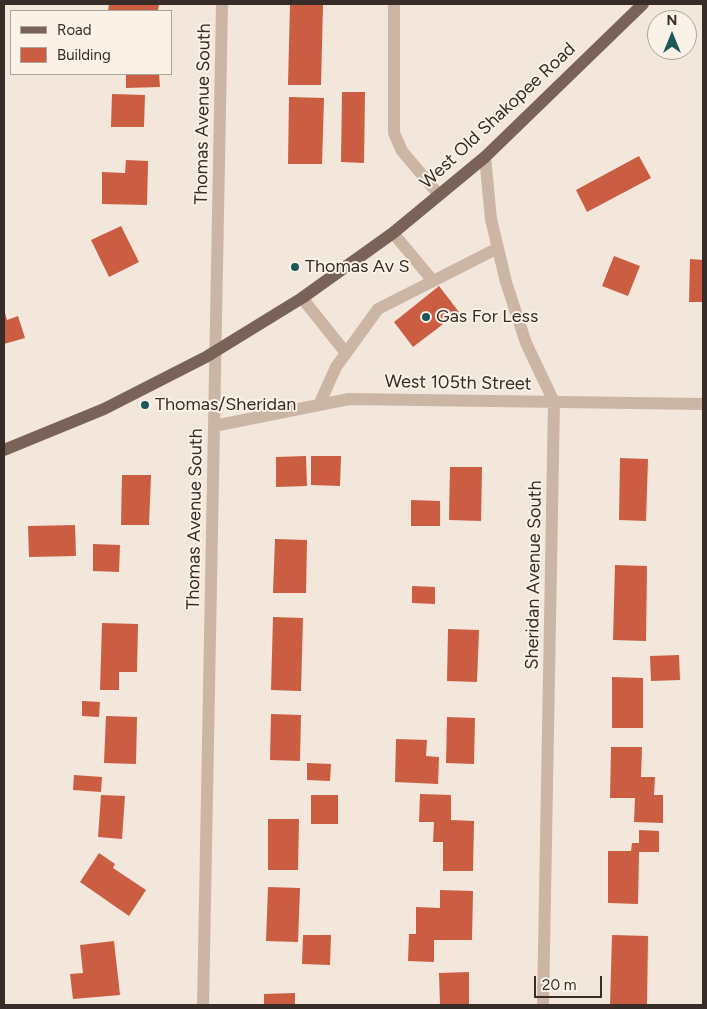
<!DOCTYPE html>
<html>
<head>
<meta charset="utf-8">
<style>
  body { margin:0 }
  #map { position:relative; width:707px; height:1009px; overflow:hidden; background:#f3e6db; font-family:Figtree,sans-serif }
  canvas { display:block }
  .frame { position:absolute; inset:0; border:5px solid #372c27; pointer-events:none }
  .legend { position:absolute; left:10px; top:10px; width:162px; height:65px; box-sizing:border-box; background:#faf1e7; border:1px solid #aca29a; margin:0; padding:6px 9px; list-style:none; font-size:15px; color:#372c27 }
  .legend li { display:flex; align-items:center; gap:10px; height:25px }
  .legend b { width:25px; border:1px solid #aca29a }
  .north { position:absolute; left:647px; top:10px; width:50px; height:50px; box-sizing:border-box; background:#faf1e7; border:1px solid #aca29a; border-radius:50%; rotate:0deg; font-size:14px; font-weight:700; line-height:20px; text-align:center; color:#372c27 }
  .north::after { content:''; display:block; margin:auto; width:18px; height:22px; background:#1c585a; clip-path:polygon(50% 0,100% 100%,50% 72%,0 100%) }
  .scale { position:absolute; left:534px; top:976px; width:68px; height:22px; box-sizing:border-box; border:2px solid #372c27; border-top:0; padding-left:6px; font-size:15px; line-height:18px; white-space:nowrap; color:#372c27; -webkit-text-stroke:4px #faf1e7; paint-order:stroke }
</style>
</head>
<body>
<div id="map">
<canvas width="707" height="1009"></canvas>
<div class="frame"></div>
<ul class="legend">
<li><b style="height:6px;background:#796258"></b>Road</li>
<li><b style="height:14px;background:#ca5d42"></b>Building</li>
</ul>
<div class="north">N</div>
<div class="scale">20 m</div>
</div>
<script>
const context = document.querySelector('canvas').getContext('2d');
context.lineJoin = 'round';
function fillPath(path, color) {
  context.fillStyle = color;
  context.fill(path, 'evenodd');
}
function stroke(path, color, width, dash) {
  context.strokeStyle = color;
  context.lineWidth = width;
  context.lineCap = dash ? 'butt' : 'round';
  context.setLineDash(dash || []);
  context.stroke(path);
}
function drawText(font, color, halo, rows, align = 'center') {
  context.font = font + ' Figtree,sans-serif';
  context.lineWidth = 4;
  context.setLineDash([]);
  context.textBaseline = 'middle';
  context.strokeStyle = halo;
  context.fillStyle = color;
  for (const [text, x, y, turn = 0] of rows) {
    context.save();
    context.translate(x, y);
    context.rotate((+turn || 0) * Math.PI / 180);
    context.textAlign = isNaN(turn) ? turn : align;
    if (halo) context.strokeText(text, 0, 0);
    context.fillText(text, 0, 0);
    context.restore();
  }
}
const building = new Path2D(`
  M109 4H159L158 11H108Z
  M290 4H323L321 85H288Z
  M126 74H159L160 87 126 88Z
  M342 92H365L364 163 341 162Z
  M112 94 145 95 144 127H111Z
  M289 97 324 98 322 164H288Z
  M639 156 651 178 587 212 576 190Z
  M126 160 148 161 147 205 102 204V172L125 173Z
  M121 226 139 262 109 277 91 240Z
  M614 256 640 266 628 296 602 286Z
  M690 259 703 260V302H689Z
  M439 286 459 312 413 347 394 322Z
  M4 310 7 320 18 316 25 338 4 344Z
  M306 456 307 486 276 487V457Z
  M311 456H341L340 486 311 485Z
  M620 458 648 459 646 521 619 520Z
  M450 467H482L481 521 449 520Z
  M122 475H151L149 525H121Z
  M411 500 440 501V526H411Z
  M75 525 76 556 29 557 28 526Z
  M275 539 307 540 306 593H273Z
  M93 544 120 545 119 572 93 571Z
  M615 565 647 566 646 641 613 640Z
  M412 586 435 587V604L412 603Z
  M273 617 303 618 301 691 271 690Z
  M102 623 138 624 137 672H119V690H100Z
  M448 629 479 630 477 682 447 681Z
  M679 655 680 680 651 681 650 656Z
  M612 677 643 678V728H612Z
  M82 701 100 702 99 717 82 716Z
  M271 714 301 715 300 761 270 760Z
  M106 716 137 717 136 764 104 763Z
  M447 717 475 718 474 764 446 763Z
  M396 739 427 740 426 756 439 757 438 784 395 782Z
  M611 747H642L641 777H655L654 795H663V823L634 822 635 798H610Z
  M307 763 331 764 330 781 307 780Z
  M74 775 102 777 101 792 73 790Z
  M420 794 451 795V820L474 821 473 871H443V842H433L434 822H419Z
  M101 795 125 796 122 839 98 837Z
  M311 795H338V824H311Z
  M268 819H299L298 870H268Z
  M639 830 659 831V852H639L638 904 608 903V851H631L632 843H639Z
  M99 853 115 864 113 868 146 890 129 916 80 882Z
  M268 887 300 888 298 942 266 941Z
  M440 890 473 891 472 940H434V962L408 961 409 934H416V907L440 908Z
  M303 935H331L330 965 302 964Z
  M612 935 648 936 647 1005H610Z
  M114 941 120 995 73 999 70 974 83 973 80 945Z
  M469 972V1005H440L439 973Z
  M295 993V1005H264V994Z`);
const minor = new Path2D(`
  M394 4V133L402 151 439 195
  M485 157 491 219 506 282 526 343 554 402 543 1005
  M393 233 433 281
  M302 298 346 353
  M319 405 336 367 378 309 498 248
  M214 426 349 399 703 404
  M203 1005 222 4`);
const major = new Path2D(`
  M4 450 104 409 206 357 302 298 393 233 485 157 643 4`);
const markers = [
  [295,267,5,"#1c585a"],
  [426,317,5,"#1c585a"],
  [145,405,5,"#1c585a"]
];
const streetNames = [
  ["Thomas Avenue South",203,114,-89],
  ["West Old Shakopee Road",498,116,-43],
  ["West 105th Street",458,383,1],
  ["Thomas Avenue South",195,519,-89],
  ["Sheridan Avenue South",534,575,-89]
];
const poiNames = [
  ["Thomas Av S",305,267],
  ["Gas For Less",436,317],
  ["Thomas/Sheridan",155,405]
];
fillPath(building, '#ca5d42');
stroke(minor, '#cbb6a6', 12);
stroke(major, '#796258', 12);
for (const [x, y, r, color] of markers) {
  const dot = new Path2D();
  dot.arc(x, y, r, 0, 2 * Math.PI);
  context.fillStyle = color;
  context.fill(dot);
  stroke(dot, '#faf1e7', 2);
}
drawText('18px', '#372c27', '#faf1e7', streetNames);
drawText('18px', '#372c27', '#faf1e7', poiNames, 'left');
</script>
</body>
</html>
